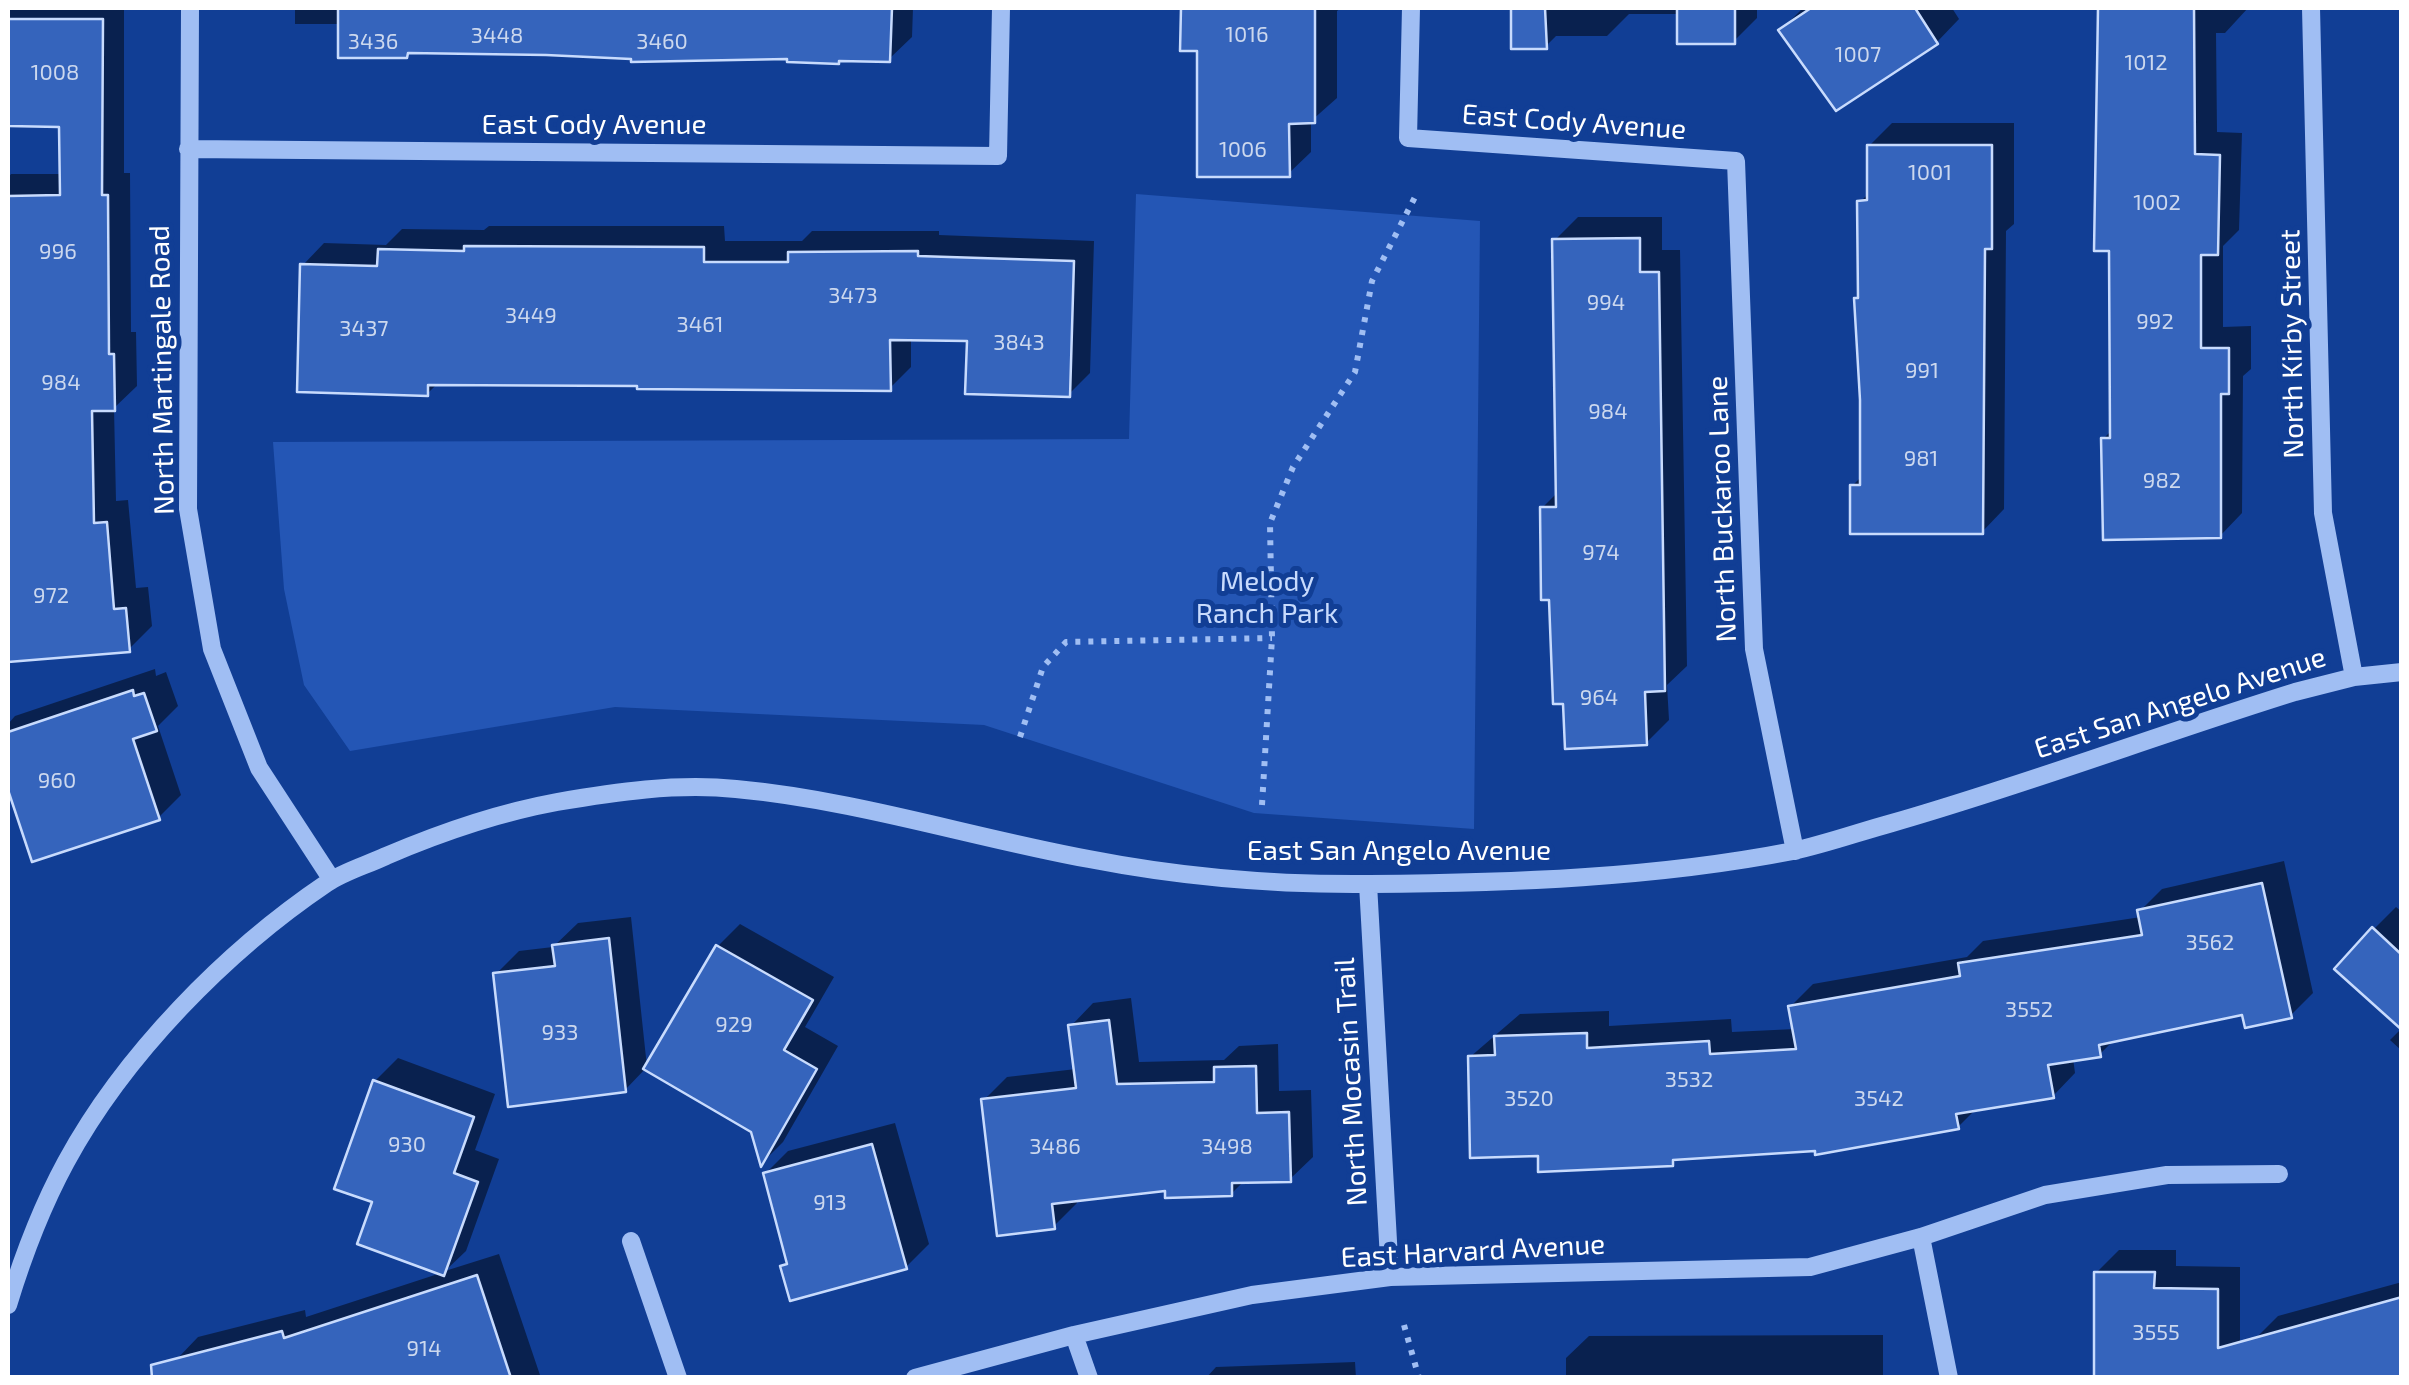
<!DOCTYPE html>
<html>
<head>
<meta charset="utf-8">
<style>
  body { margin:0 }
  #map { position:relative; width:2409px; height:1385px; overflow:hidden; background:#113e95; font-family:"Exo 2",sans-serif }
  canvas { display:block }
  .frame { position:absolute; inset:0; border:10px solid #fff; pointer-events:none }
</style>
</head>
<body>
<div id="map">
<canvas width="2409" height="1385"></canvas>
<div class="frame"></div>
</div>
<script>
const context = document.querySelector('canvas').getContext('2d');
context.lineJoin = 'round';
function fillPath(path, color) {
  context.fillStyle = color;
  context.fill(path, 'evenodd');
}
function stroke(path, color, width, dash) {
  context.strokeStyle = color;
  context.lineWidth = width;
  context.lineCap = dash ? 'butt' : 'round';
  context.setLineDash(dash || []);
  context.stroke(path);
}
function drawText(font, color, halo, rows, align = 'center') {
  context.font = font + ' "Exo 2",sans-serif';
  context.lineWidth = 10;
  context.setLineDash([]);
  context.textBaseline = 'middle';
  context.strokeStyle = halo;
  context.fillStyle = color;
  for (const [text, x, y, turn = 0] of rows) {
    context.save();
    context.translate(x, y);
    context.rotate((+turn || 0) * Math.PI / 180);
    context.textAlign = isNaN(turn) ? turn : align;
    if (halo) context.strokeText(text, 0, 0);
    context.fillText(text, 0, 0);
    context.restore();
  }
}
const green = new Path2D(`
  M1136 194 1480 221 1474 829 1254 813 984 725 615 707 350 751 304 685 284 589 273 442 1129 439Z`);
const shadow = new Path2D(`
  M8 8H124V173H130L131 332H136L137 386 114 408 116 501 128 500 136 588 148 587 152 626 129 649 8 659V178L11 174H62V124H8Z
  M295 8H913L912 37 889 59 412 50 406 56 340 24H295Z
  M1183 8H1341L1337 11V98L1311 121V152L1288 174 1199 49H1183Z
  M1513 8H1757V18L1734 41 1679 14H1629L1607 36H1556L1546 46H1514Z
  M1803 8H1952L1959 19 1937 42 1837 107 1781 30Z
  M2100 8H2248L2225 33H2216L2217 132 2242 133 2239 230 2223 246V327L2251 326V369L2243 376 2242 513 2220 536 2103 439 2112 430V249L2097 248Z
  M1892 123H2014V224L2006 231 2004 509 1982 532 1852 486 1862 476 1863 400 1856 299 1860 295V202L1870 192 1869 146Z
  M1578 217H1662V250H1680L1687 666 1667 685 1669 720 1646 743 1566 701 1551 598 1542 508 1559 491 1555 240Z
  M489 226H724L725 241H802L812 231H939V235L1094 241 1090 373 1069 394 969 339 911 338V367L889 389 438 383 427 394 303 265 324 243 386 245 402 229 484 230Z
  M155 669 156 676 166 672 178 706 158 726 181 795 158 818 34 859 8 783V724L15 716Z
  M2284 861 2313 993 2290 1016 2244 1012 2115 1039 2100 1054 2073 1058 2075 1073 2053 1096 1977 1108 1958 1127 1817 1148 1678 1158 1672 1164 1540 1154 1470 1057 1520 1014 1609 1011V1026L1731 1019 1732 1032 1795 1029 1790 1007 1813 984 1967 957 1983 941 2141 917 2140 911 2162 889Z
  M2396 907 2402 912V1026L2374 929Z
  M631 917 647 1067 718 946 740 924 834 977 805 1027 838 1046 783 1142 762 1163 754 1131 646 1068 625 1090 496 974 519 951 553 947 578 923Z
  M1131 998 1139 1062 1224 1060 1239 1046 1278 1044 1279 1091 1311 1090 1313 1157 1290 1179 1245 1180 1231 1194 1167 1188 1076 1198 1077 1203 1054 1226 984 1100 1007 1077 1076 1069 1071 1026 1093 1003Z
  M2402 1028V1051L2390 1040Z
  M398 1058 495 1094 475 1150 499 1159 466 1251 445 1271 499 1254 541 1378H180L176 1360 198 1337 305 1310 306 1317 441 1273 375 1201V1081Z
  M895 1123 929 1244 906 1267 783 1266 789 1261 765 1174 788 1151Z
  M2119 1250H2176V1266L2240 1267V1378L2096 1273Z
  M2402 1282V1378L2255 1339 2278 1316Z
  M1883 1335V1378H1566V1358L1589 1336Z
  M1355 1362 1356 1378H1206L1216 1367Z`);
const building = new Path2D(`
  M338 8H892L890 62 839 61V64L787 62V59L631 62V59L546 55 408 53 407 58H338Z
  M1181 8H1315V123L1289 124 1290 177H1197V51H1180Z
  M1511 8H1545L1547 49H1511Z
  M1677 8H1735V44H1677Z
  M1811 8H1915L1938 44 1836 111 1778 30Z
  M2098 8H2194L2195 154 2220 155 2218 255H2201V348H2229V394H2221V538L2103 540 2101 438H2110L2109 251H2094Z
  M8 19H103L102 195H108L109 354H114L115 411H92L94 523 107 522 114 609 126 608 130 652 8 662V196L60 195 59 127 8 126Z
  M1867 145H1992V249H1985L1983 534H1850V485H1860V400L1854 298H1858L1857 201 1867 200Z
  M1640 238V272H1659L1665 691 1645 692 1647 745 1565 749 1563 704H1553L1549 600H1541L1540 507H1556L1552 239Z
  M464 246 704 247V262H788V252L918 251V256L1074 261 1070 397 965 394 967 341 890 340 891 391 637 389V386L428 385V396L297 392 300 264 377 266 378 249 464 251Z
  M133 690 134 696 144 693 157 731 133 739 160 820 32 862 8 790V732Z
  M2262 883 2292 1018 2245 1028 2242 1015 2099 1045 2101 1057 2048 1065 2054 1098 1956 1114 1959 1129 1815 1155V1151L1673 1160V1166L1538 1172V1156L1470 1158 1468 1056 1495 1055 1494 1036 1587 1033V1048L1709 1041 1710 1054 1796 1049 1788 1006 1960 976 1958 963 2142 935 2137 910Z
  M2372 927 2402 955V1030L2334 969Z
  M609 938 626 1092 508 1107 493 973 555 966 552 945Z
  M716 945 813 1000 784 1050 817 1069 761 1167 751 1132 643 1069Z
  M1109 1020 1117 1084 1214 1082V1067L1256 1066 1257 1113 1289 1112 1291 1182 1232 1183V1196L1165 1198V1191L1052 1204 1055 1229 997 1236 981 1099 1076 1088 1068 1025Z
  M373 1080 474 1117 454 1173 478 1182 444 1276 357 1244 372 1202 334 1189Z
  M872 1144 907 1269 790 1301 780 1266 787 1264 763 1173Z
  M2094 1272H2155L2154 1288 2218 1289V1348L2402 1297V1378H2094Z
  M477 1275 511 1378H152L151 1365 282 1331 284 1338Z`);
const path = new Path2D(`
  M1020 737 1043 667 1066 642 1272 638
  M1262 805 1272 638 1270 523 1293 467 1355 372 1372 281 1416 195
  M1404 1325 1419 1378`);
const minor = new Path2D(`
  M190 8 188 509 212 649 259 768 332 880
  M1411 8 1408 138 1736 161 1754 649 1795 851
  M2311 8 2323 513 2354 677
  M188 149 998 156 1001 8
  M1368 884 1390 1277
  M1921 1237 1949 1378
  M631 1241 678 1378
  M8 1305C23 1256 41 1208 66 1162 124 1055 226 951 327 883 345 871 367 865 386 856 442 832 497 813 557 802 615 792 676 783 736 789 856 800 970 837 1089 859 1181 877 1276 885 1370 884 1510 883 1655 878 1793 851 1826 844 1859 832 1892 823 2028 784 2160 734 2295 692L2354 677 2402 672
  M1074 1335 1089 1378
  M915 1378 1074 1335 1252 1295 1390 1277 1810 1267 1921 1237 2045 1195 2167 1175 2279 1174`);
const numberNames = [
  ["1016",1247,35],
  ["3448",497,36],
  ["3436",373,42],
  ["3460",662,42],
  ["1007",1858,55],
  ["1012",2146,63],
  ["1008",55,73],
  ["1006",1243,150],
  ["1001",1930,173],
  ["1002",2157,203],
  ["996",58,252],
  ["3473",853,296],
  ["994",1606,303],
  ["3449",531,316],
  ["992",2155,322],
  ["3461",700,325],
  ["3437",364,329],
  ["3843",1019,343],
  ["991",1922,371],
  ["984",61,383],
  ["984",1608,412],
  ["981",1921,459],
  ["982",2162,481],
  ["974",1601,553],
  ["972",51,596],
  ["964",1599,698],
  ["960",57,781],
  ["3562",2210,943],
  ["3552",2029,1010],
  ["929",734,1025],
  ["933",560,1033],
  ["3532",1689,1080],
  ["3520",1529,1099],
  ["3542",1879,1099],
  ["930",407,1145],
  ["3486",1055,1147],
  ["3498",1227,1147],
  ["913",830,1203],
  ["3555",2156,1333],
  ["914",424,1349]
];
const streetNames = [
  ["East Cody Avenue",1574,122,4],
  ["East Cody Avenue",594,125],
  ["North Kirby Street",2292,344,-91],
  ["North Martingale Road",162,370,-91],
  ["North Buckaroo Lane",1722,509,-92],
  ["East San Angelo Avenue",2180,703,-18],
  ["East San Angelo Avenue",1399,851],
  ["North Mocasin Trail",1351,1082,-93],
  ["East Harvard Avenue",1473,1251,-3]
];
const parkNames = [
  ["Melody",1267,582],
  ["Ranch Park",1267,614]
];
fillPath(green, '#2456b5');
fillPath(shadow, '#0007');
fillPath(building, '#3564bc');
stroke(building, '#c8dbfd', 2.5);
stroke(path, '#a0bef3', 6, [5, 8]);
stroke(minor, '#a0bef3', 18);
drawText('22px', '#ccd8ee', null, numberNames);
drawText('28px', '#fff', '#113e95', streetNames);
drawText('28px', '#c8dbfd', '#113e95', parkNames);
</script>
</body>
</html>
